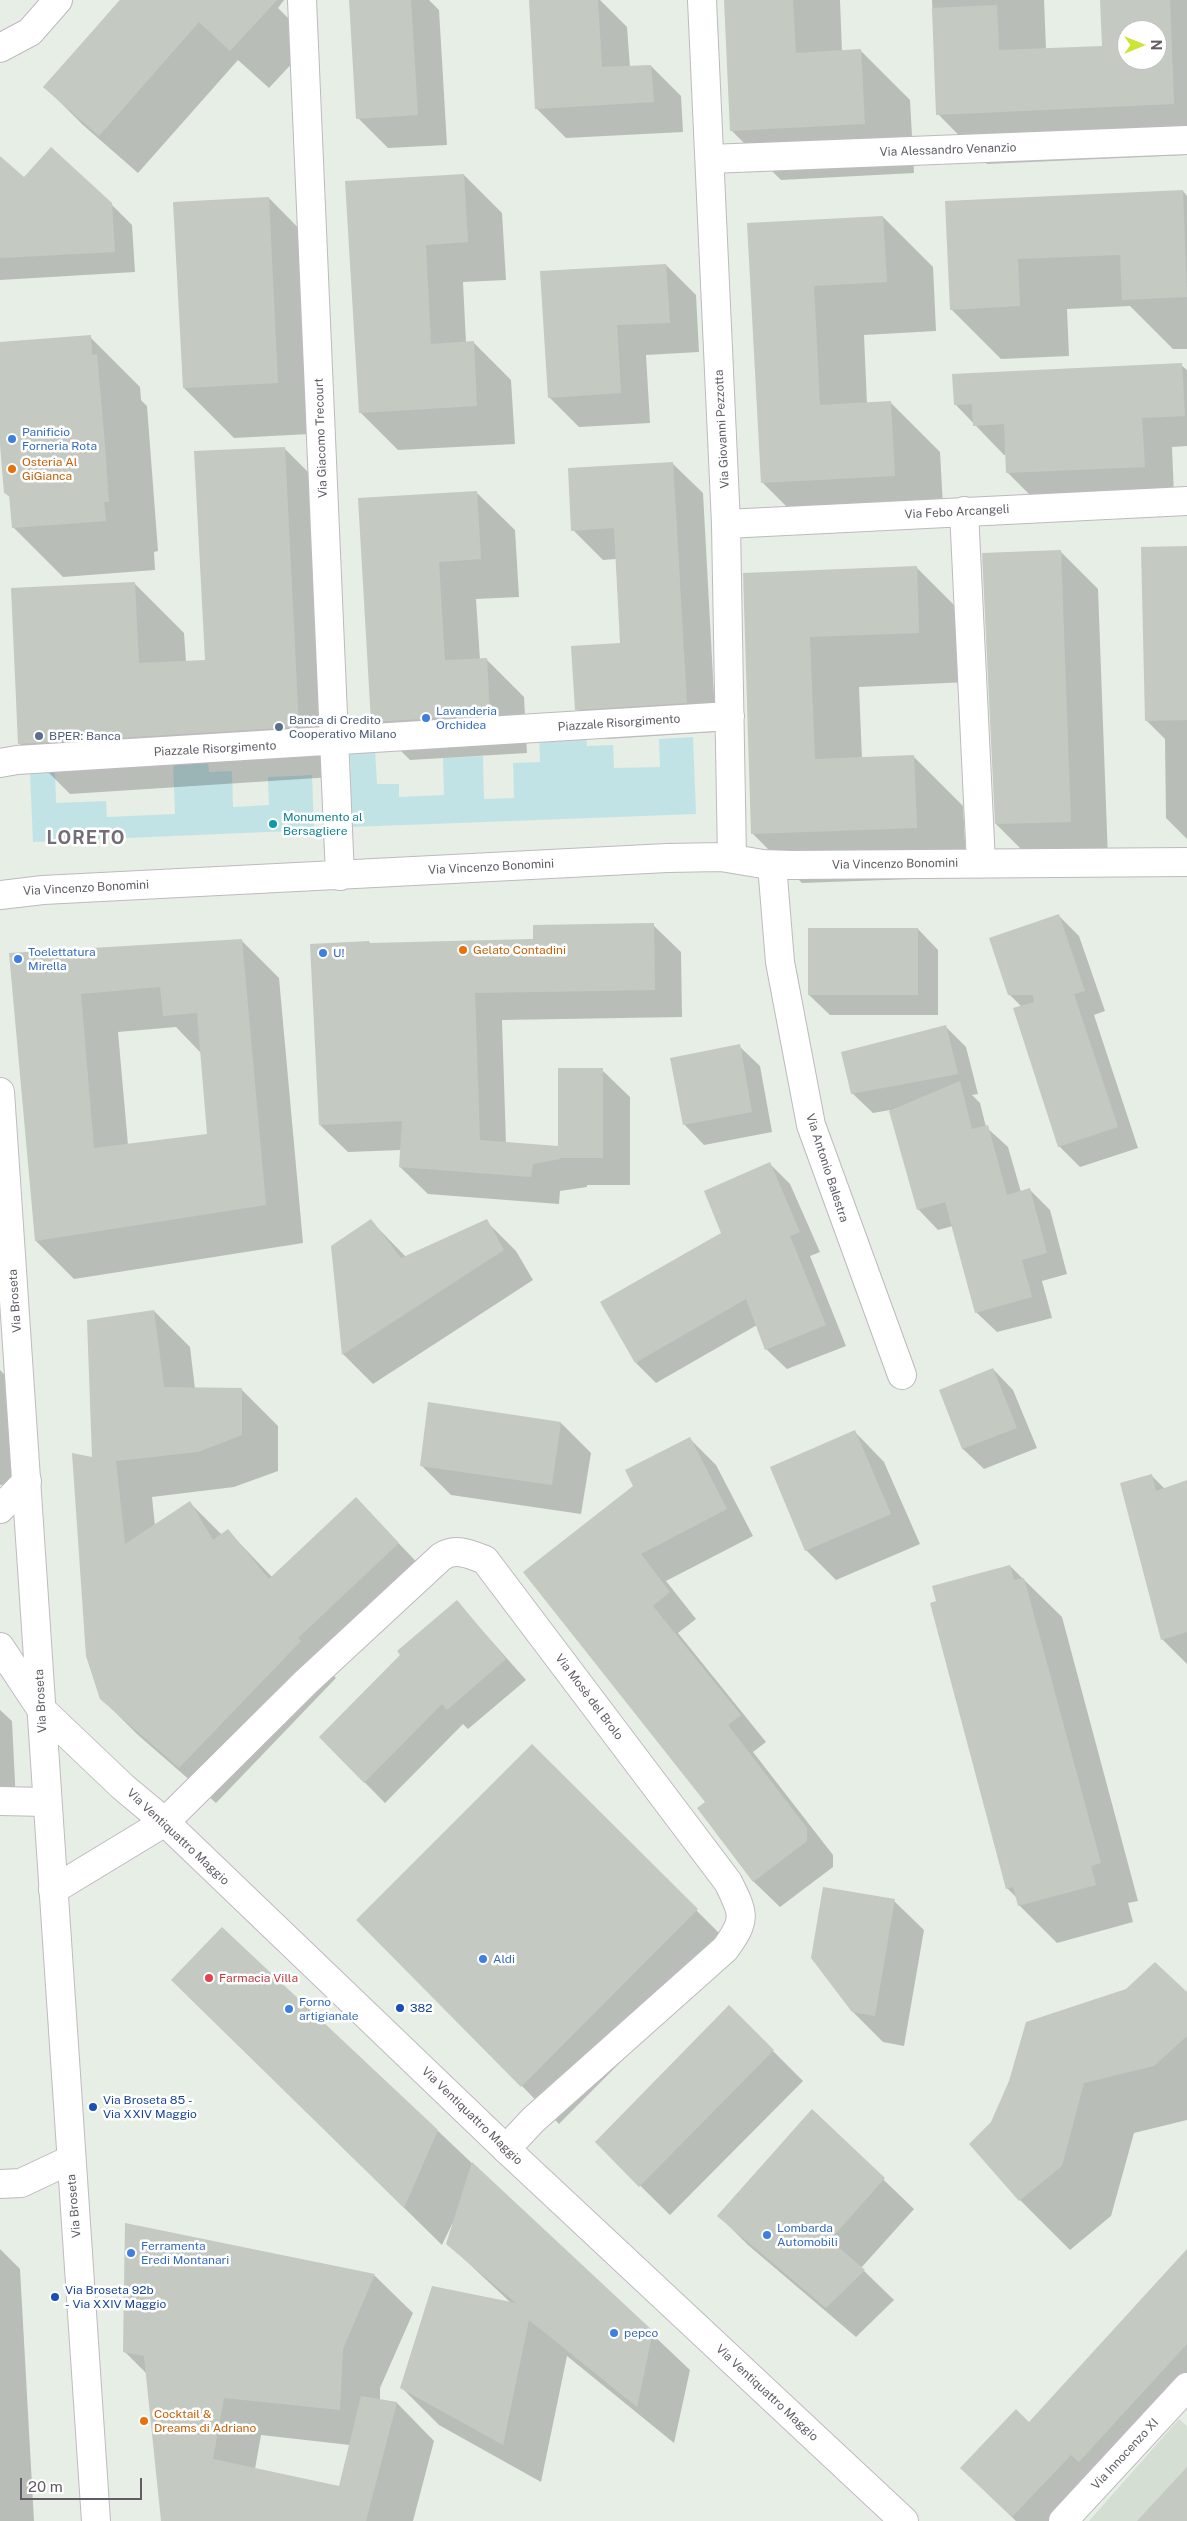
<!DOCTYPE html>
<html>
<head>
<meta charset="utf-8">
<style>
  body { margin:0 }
  #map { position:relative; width:1187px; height:2521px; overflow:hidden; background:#e6eee5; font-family:"Public Sans",sans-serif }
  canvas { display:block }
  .north { position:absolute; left:1117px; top:20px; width:50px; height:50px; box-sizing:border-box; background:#fff; border:1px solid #c0bec1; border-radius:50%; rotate:90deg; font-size:14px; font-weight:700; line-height:20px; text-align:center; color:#625c65 }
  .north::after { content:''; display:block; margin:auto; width:18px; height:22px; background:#cce435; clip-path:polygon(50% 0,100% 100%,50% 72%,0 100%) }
  .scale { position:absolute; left:20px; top:2478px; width:122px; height:22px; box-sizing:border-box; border:2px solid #625c65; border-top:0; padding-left:6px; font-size:15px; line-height:18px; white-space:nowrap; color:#625c65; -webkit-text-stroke:4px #fff; paint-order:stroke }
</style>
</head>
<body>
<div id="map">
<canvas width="1187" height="2521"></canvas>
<div class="north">N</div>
<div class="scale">20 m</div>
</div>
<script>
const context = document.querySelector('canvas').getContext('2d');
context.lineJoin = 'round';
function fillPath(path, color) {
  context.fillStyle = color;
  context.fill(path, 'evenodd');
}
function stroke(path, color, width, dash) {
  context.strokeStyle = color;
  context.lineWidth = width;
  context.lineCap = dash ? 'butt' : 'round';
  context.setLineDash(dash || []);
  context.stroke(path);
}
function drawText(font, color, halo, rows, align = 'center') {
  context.font = font + ' "Public Sans",sans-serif';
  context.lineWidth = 5;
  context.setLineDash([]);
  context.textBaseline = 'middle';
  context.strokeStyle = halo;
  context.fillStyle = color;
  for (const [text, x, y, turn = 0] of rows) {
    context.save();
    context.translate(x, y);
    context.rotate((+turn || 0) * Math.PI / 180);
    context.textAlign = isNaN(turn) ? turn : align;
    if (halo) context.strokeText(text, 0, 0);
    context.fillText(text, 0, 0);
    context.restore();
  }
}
const education = new Path2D(`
  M1179 2419 1187 2426V2521H1089Z`);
const green = new Path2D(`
  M586 732 587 746 613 745 614 768 660 767 659 739 693 737 696 814 352 827 350 751 375 750 377 784H399V797L444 795 443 758 483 756 484 799 514 798 513 763 540 762 539 734Z
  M208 760 209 772 232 771 233 807 269 805 268 777 312 775 314 830 33 842 30 773 55 772 56 803 106 801 107 817 175 814 173 762Z`);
const shadow = new Path2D(`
  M120 0H284L278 8 312 42 269 88 238 60 138 173 83 125 45 87Z
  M351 0H429L439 10 447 145 388 148 358 118Z
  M550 0H600L627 27 630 67 651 66 681 96 683 132 566 138 536 108Z
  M725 0H840L842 52 861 51 910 100 914 173 781 180 731 130Z
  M932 0H1044L1046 49 1104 47 1102 0H1187V155L987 164 938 114ZM1127 30H1157V60H1127Z
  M0 158 24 178 111 204 132 225 135 272 0 280Z
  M464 175 502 213 506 280 463 282 466 343 473 342 511 380 515 444 398 450 360 412 346 182Z
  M1183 191 1187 196V349H1173L1130 306 1067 309 1069 356 1001 359 951 309 946 202Z
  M269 198 318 248 328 433 234 438 184 388Z
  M883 217 933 267 936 331 864 335 867 404 890 402 940 452 944 525 812 532 762 482 748 224Z
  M666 265 696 295 699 352 646 355 650 423 579 427 549 397Z
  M90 337 140 387 141 400 147 406 158 551 154 552 155 570 63 577 13 527 11 498 5 493 0 428V344Z
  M1181 365 1187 370V446L1172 447 1174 496 1037 502 1007 472V455H1004L955 404Z
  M284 448 334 498 348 776 70 794 20 744 134 583 184 633 186 662 206 661Z
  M673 464 703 493 716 732 607 739 577 709 621 644 616 559 603 560 573 530Z
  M477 493 515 530 519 597 476 599 480 660 486 659 524 697 527 753 410 760 372 722 359 499Z
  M1187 548V839L1166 818 1165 739 1146 720Z
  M1061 552 1098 589 1108 859 1034 862 996 824Z
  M916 567 966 617 968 682 859 687 862 759 913 756 963 806 967 877 802 883 752 833 744 574Z
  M1059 916 1079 936 1105 1011 1094 1015 1138 1148 1080 1167 1059 1146 1022 1007 1009 994Z
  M653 925 681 952 682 1017 502 1020 506 1144 559 1147 602 1070 630 1097V1185H587V1187L560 1191 559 1204 428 1194 400 1167 401 1150 348 1152 320 1125 371 945 534 940Z
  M918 929 938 950V1015H830L809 995Z
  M241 940 279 978 303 1243 74 1279 36 1241 11 954ZM176 1027 201 1053 208 1135 128 1145 118 1032Z
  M945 1026 966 1047 978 1094 972 1095 980 1103 986 1127 1008 1147 1021 1192 1030 1190 1050 1210 1067 1274 1042 1281 1052 1318 997 1332 976 1312 953 1226 938 1230 918 1209 890 1110 873 1113 852 1093Z
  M739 1046 760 1066 772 1132 704 1145 684 1124Z
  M770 1164 790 1184 820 1252 810 1256 846 1346 787 1369 766 1349 757 1325 656 1383 636 1363Z
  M371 1221 406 1257 486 1221 516 1251 533 1280 373 1384 343 1354 332 1247Z
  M154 1311 190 1347 195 1389H241L278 1426V1471L234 1487 152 1497 155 1526 190 1503 222 1535 228 1531 272 1577 356 1499 434 1580 333 1675 336 1678 216 1803 138 1735 101 1698 93 1459Z
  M993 1369 1013 1390 1037 1448 984 1469 963 1449 941 1390Z
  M0 1370 13 1383 22 1483 0 1485Z
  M561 1423 591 1453 581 1514 451 1495 421 1465Z
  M855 1432 884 1462 920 1544 836 1580 806 1550Z
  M690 1439 716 1465 753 1536 666 1581 696 1619 678 1633 766 1742 753 1752 833 1855V1867L780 1907 754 1882 699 1808 706 1802 524 1573 634 1486Z
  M1152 1476 1165 1489 1187 1481V1664L1162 1639Z
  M1010 1566 1062 1617 1138 1901 1128 1903 1133 1922 1057 1943 1019 1905 1018 1899 1007 1888Z
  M457 1602 526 1680 468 1729 463 1724 385 1803 320 1737Z
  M0 1710 12 1721 16 1803 0 1805Z
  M532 1746 734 1948 559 2124 522 2086Z
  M894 1901 924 1930 904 2046 883 2042 853 2012Z
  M1187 1994V2120L1134 2133 1111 2216 1070 2250 1020 2200 971 2144Z
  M729 2007 803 2081 670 2215 596 2142Z
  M211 2018 438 2131 690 2370 674 2443 567 2356 541 2482 439 2425 401 2387 512 2304 447 2243 453 2224H452L442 2245Z
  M812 2111 914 2209 861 2268 894 2300 856 2337 748 2245 718 2215Z
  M126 2225 375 2276 413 2313 380 2388V2401L397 2403 434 2441 413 2521H162L147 2374 124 2351ZM261 2435 350 2445 340 2488 255 2469Z
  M0 2249 20 2269 34 2521H0Z
  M1187 2276V2400L1060 2521H1016L989 2495 1029 2424Z`);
const building = new Path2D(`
  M120 0H277L230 51 199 22 99 136 43 87Z
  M349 0H411L418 115 356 119Z
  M529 0H598L602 67 651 65 654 102 535 109Z
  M724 0H793L796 53 861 49 865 124 730 131Z
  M1100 0H1170L1174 104 936 115 932 8 997 5 999 50 1102 46ZM1127 30H1157V60H1127Z
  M51 147 112 203 115 252 0 258V156L24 177Z
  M464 174 468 242 426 245 431 344 474 341 477 406 359 413 345 181Z
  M1183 190 1187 297 1122 300 1120 255 1018 259 1020 306 950 310 945 201Z
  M269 197 278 383 183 388 173 202Z
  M883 216 887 282 814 286 820 405 891 401 895 476 761 483 747 223Z
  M666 264 670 323 617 325 621 393 548 398 540 271Z
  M91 335 92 355 97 354 105 446 109 502H104L106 521 12 528 9 495 4 493 0 445V342Z
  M1182 363 1185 416 1142 418 1145 467 1006 473 1004 424 973 426 972 404 954 405 952 374Z
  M285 447 299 727 18 744 11 588 135 582 139 663 205 660 194 451Z
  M673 462 687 703 575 710 571 646 620 643 614 528 571 531 568 468Z
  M477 491 481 559 439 562 445 660 487 658 490 715 371 722 358 498Z
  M1187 546V720L1145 721 1141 547Z
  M1061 550 1071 822 995 824 982 553Z
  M917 566 919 633 810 637 815 759 914 755 917 828 751 834 743 573Z
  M1059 914 1085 991 1074 994 1118 1127 1058 1147 1013 1008 1034 1002 1033 995H1008L989 938Z
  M654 923 655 990 475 993 480 1140 558 1146V1068H603V1158H560V1159L533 1164 531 1177 399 1167 402 1121 319 1125 310 944 369 941 370 943 533 939V925Z
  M808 928H918V995H808Z
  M242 939 266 1205 35 1241 9 953ZM160 987 163 1016 197 1013 207 1134 94 1148 81 994Z
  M946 1025 958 1074 851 1094 841 1052Z
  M740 1044 752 1112 683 1125 670 1058Z
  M960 1081 972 1129 988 1125 1007 1195 1030 1188 1047 1253 1022 1260 1032 1297 975 1313 945 1202 917 1210 889 1111Z
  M770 1162 800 1232 790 1236 826 1325 765 1350 746 1299 635 1363 600 1302 721 1233 704 1191Z
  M371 1219 401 1258 487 1219 504 1250 342 1355 331 1246Z
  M154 1310 164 1387 242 1388V1435L198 1452 116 1461 125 1544 190 1501 213 1540 228 1529 269 1579 356 1497 399 1543 298 1638 301 1641 179 1768 100 1699 86 1656 72 1453 92 1457 87 1320Z
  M993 1368 1017 1428 962 1449 939 1390Z
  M428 1402 561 1422 552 1485 420 1466Z
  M855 1430 891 1514 805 1551 770 1467Z
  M690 1437 727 1509 641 1554 670 1592 653 1606 741 1715 728 1725 807 1828V1841L753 1882 697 1808 705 1802 523 1572 633 1486 625 1470Z
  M1152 1474 1156 1491 1187 1480V1632L1161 1640 1120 1483Z
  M1010 1565 1014 1580 1024 1578 1101 1863 1091 1866 1096 1885 1018 1906 1013 1887 1006 1889 930 1603 936 1601 932 1586Z
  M457 1600 506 1659 447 1710 442 1704 364 1783 319 1737 400 1655 397 1651Z
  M532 1744 698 1909 521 2087 356 1920Z
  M823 1887 895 1899 875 2016 852 2012 811 1958Z
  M222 1927 438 2130 404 2208 171 1980Z
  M1155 1962 1187 1992V2036L1154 2066 1084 2083 1062 2166 1019 2201 969 2144 991 2122 1009 2081 1026 2022 1126 1989Z
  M729 2005 774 2050 639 2187 595 2142Z
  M812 2109 885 2178 830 2240 865 2270 826 2308 717 2216Z
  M472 2162 653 2331 637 2407 529 2320 503 2445 400 2388 432 2286 516 2303 446 2244Z
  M125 2223 375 2274 343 2349 340 2410 224 2398 213 2459 339 2486 361 2396 397 2402 366 2521H161L144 2356 123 2352Z
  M1187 2249V2344L1079 2462 1071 2455 1012 2517 960 2468 1016 2409 1029 2422Z
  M1187 2467V2521H1137Z`);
const street = new Path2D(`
  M302 0 340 876
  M702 0 726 524 732 858
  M0 48 30 32 58 0
  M710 159 1187 140
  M964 511 981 863
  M726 524 1187 501
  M0 763 17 760 730 716
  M772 865 780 962 811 1125 902 1375
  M0 895 43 890 667 858 721 857 763 864 791 865 1187 862
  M0 1509 27 1481
  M0 1801 47 1802
  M53 1890 165 1822 306 1682 441 1557C455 1547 470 1554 485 1560L728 1882C744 1914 747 1919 725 1949L533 2120 506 2149
  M0 2184 21 2183 70 2160
  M1063 2521 1187 2387`);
const secondary = new Path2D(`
  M0 1092 96 2521
  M0 1647 41 1709 123 1787 165 1822 506 2149 904 2521`);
const markers = [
  [12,439,5,"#3f7fe0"],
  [12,469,5,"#e8710a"],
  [426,718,5,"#3f7fe0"],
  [279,727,5,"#5c6f8a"],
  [39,736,5,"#5c6f8a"],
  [273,824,5,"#0f9aa8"],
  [463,950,5,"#e8710a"],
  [323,953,5,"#3f7fe0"],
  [18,959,5,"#3f7fe0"],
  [483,1959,5,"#3f7fe0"],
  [209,1978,5,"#e0444e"],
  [400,2008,5,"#1a4fb4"],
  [289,2009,5,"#3f7fe0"],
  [93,2107,5,"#1a4fb4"],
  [767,2235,5,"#3f7fe0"],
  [131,2253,5,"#3f7fe0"],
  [55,2297,5,"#1a4fb4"],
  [614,2333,5,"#3f7fe0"],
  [144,2421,5,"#e8710a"]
];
const streetNames = [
  ["Via Alessandro Venanzio",948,150,-2],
  ["Via Giovanni Pezzotta",722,429,-93],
  ["Via Giacomo Trecourt",321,438,-92],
  ["Via Febo Arcangeli",957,512,-3],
  ["Piazzale Risorgimento",619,723,-4],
  ["Piazzale Risorgimento",215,749,-3],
  ["Via Vincenzo Bonomini",895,864,-1],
  ["Via Vincenzo Bonomini",491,867,-3],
  ["Via Vincenzo Bonomini",86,888,-3],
  ["Via Antonio Balestra",827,1168,72],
  ["Via Broseta",15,1301,-94],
  ["Via Mosè del Brolo",589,1697,53],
  ["Via Broseta",41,1701,-93],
  ["Via Ventiquattro Maggio",178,1837,43],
  ["Via Ventiquattro Maggio",472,2116,44],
  ["Via Broseta",74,2206,-95],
  ["Via Ventiquattro Maggio",767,2393,43],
  ["Via Innocenzo XI",1125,2454,-47]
];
const shopNames = [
  ["Panificio",22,432],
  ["Forneria Rota",22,446],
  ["Lavanderia",436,711],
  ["Orchidea",436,725],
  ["Toelettatura",28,952],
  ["Mirella",28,966],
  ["U!",333,953],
  ["Aldi",493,1959],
  ["Forno",299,2002],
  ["artigianale",299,2016],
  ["Lombarda",777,2228],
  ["Automobili",777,2242],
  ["Ferramenta",141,2246],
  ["Eredi Montanari",141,2260],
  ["pepco",624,2333]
];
const foodNames = [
  ["Osteria Al",22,462],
  ["GiGianca",22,476],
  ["Gelato Contadini",473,950],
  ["Cocktail &",154,2414],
  ["Dreams di Adriano",154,2428]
];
const serviceNames = [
  ["Banca di Credito",289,720],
  ["Cooperativo Milano",289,734],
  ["BPER: Banca",49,736]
];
const cultureNames = [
  ["Monumento al",283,817],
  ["Bersagliere",283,831]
];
const healthNames = [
  ["Farmacia Villa",219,1978]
];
const transitNames = [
  ["382",410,2008],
  ["Via Broseta 85 -",103,2100],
  ["Via XXIV Maggio",103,2114],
  ["Via Broseta 92b",65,2290],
  ["- Via XXIV Maggio",65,2304]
];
const districtNames = [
  ["LORETO",86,838]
];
fillPath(education, '#d5ded3');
fillPath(green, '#c2e3e5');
fillPath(shadow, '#0003');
fillPath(building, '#c4c9c1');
stroke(street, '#beb9c0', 30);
stroke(secondary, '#c0bac2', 30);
stroke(street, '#fff', 28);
stroke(secondary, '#fff', 28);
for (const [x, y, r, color] of markers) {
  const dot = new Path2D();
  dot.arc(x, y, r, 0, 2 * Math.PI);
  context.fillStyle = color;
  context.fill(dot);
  stroke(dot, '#fff', 2);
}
drawText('12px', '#625c65', '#fff', streetNames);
drawText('12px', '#366cbe', '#fff', shopNames, 'left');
drawText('12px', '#c56008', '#fff', foodNames, 'left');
drawText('12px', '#4e5e75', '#fff', serviceNames, 'left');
drawText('12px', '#0d838f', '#fff', cultureNames, 'left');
drawText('12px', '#be3a42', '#fff', healthNames, 'left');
drawText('12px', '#164399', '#fff', transitNames, 'left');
context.letterSpacing = '1px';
drawText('bold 18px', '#736d77', '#fff', districtNames);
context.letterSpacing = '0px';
</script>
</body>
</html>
